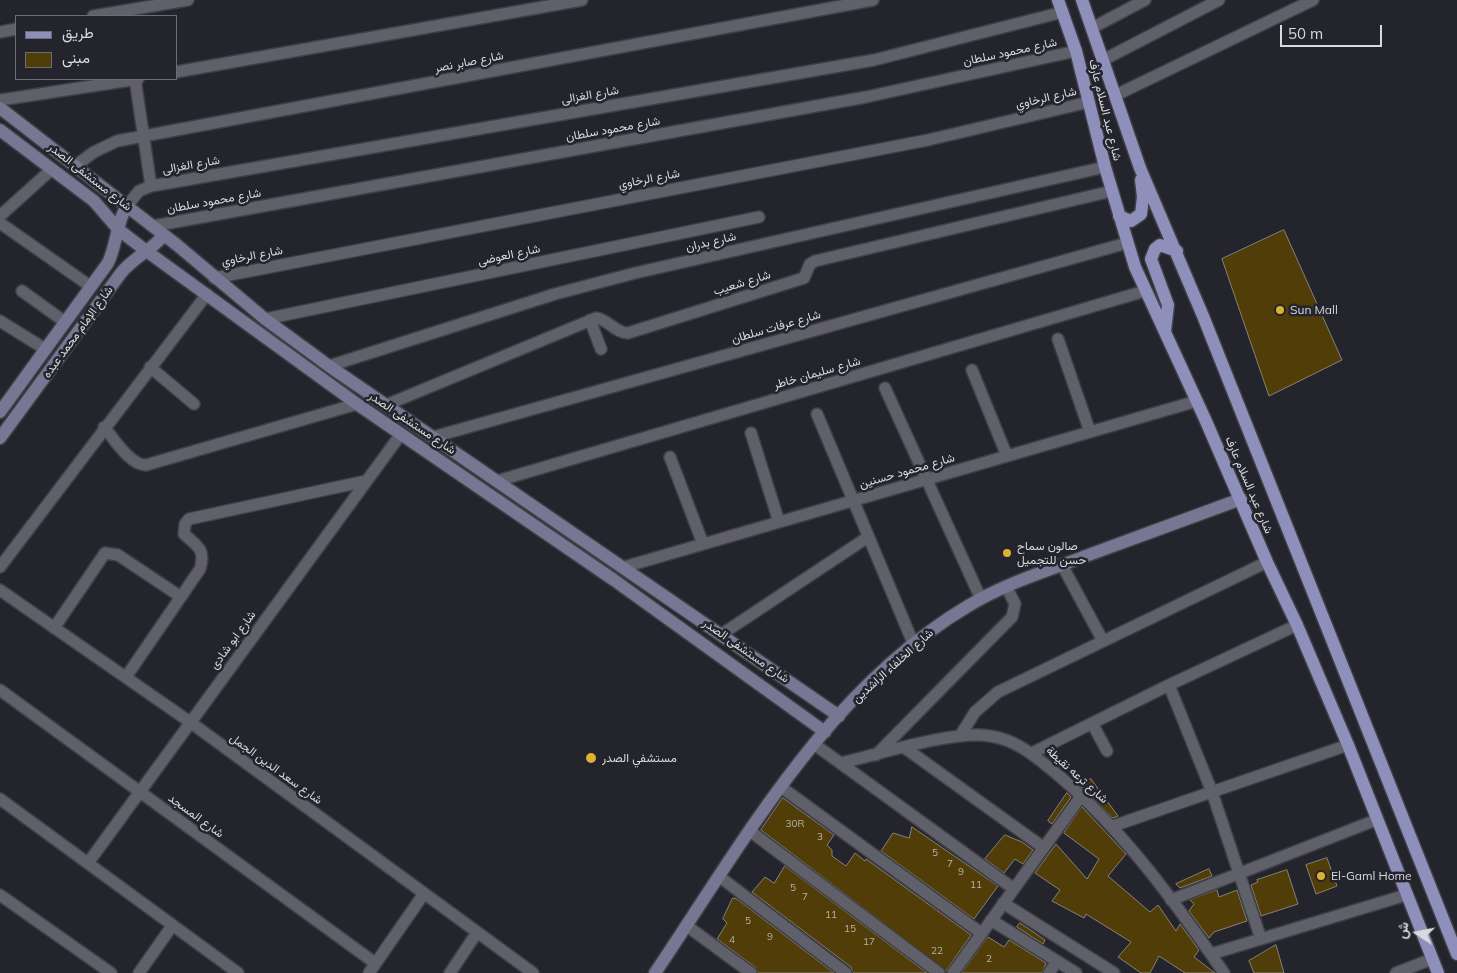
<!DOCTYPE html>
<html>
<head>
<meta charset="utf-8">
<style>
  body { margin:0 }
  #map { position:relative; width:1457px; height:973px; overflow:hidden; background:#24242d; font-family:Mulish,Vazirmatn,sans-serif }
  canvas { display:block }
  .legend { position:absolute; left:15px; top:15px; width:162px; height:65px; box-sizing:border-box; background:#24242d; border:1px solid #6c6d74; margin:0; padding:6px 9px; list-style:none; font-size:15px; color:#d9dadf }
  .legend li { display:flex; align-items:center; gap:10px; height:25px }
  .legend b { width:25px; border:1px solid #6c6d74 }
  .north { position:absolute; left:1392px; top:908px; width:50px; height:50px; -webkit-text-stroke:4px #24242d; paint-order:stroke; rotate:281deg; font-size:14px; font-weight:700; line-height:20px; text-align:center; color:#d9dadf }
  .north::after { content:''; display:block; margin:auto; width:18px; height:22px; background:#d9dadf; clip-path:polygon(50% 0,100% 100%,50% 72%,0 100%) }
  .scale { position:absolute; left:1280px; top:25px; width:102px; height:22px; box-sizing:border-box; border:2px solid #d9dadf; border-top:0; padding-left:6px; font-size:15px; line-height:18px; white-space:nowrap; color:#d9dadf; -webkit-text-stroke:4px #24242d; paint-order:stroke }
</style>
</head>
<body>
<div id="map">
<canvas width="1457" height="973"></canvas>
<ul class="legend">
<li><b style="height:6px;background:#8f8fbc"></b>طريق</li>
<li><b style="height:14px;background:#503d08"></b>مبنى</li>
</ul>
<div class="north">ش</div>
<div class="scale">50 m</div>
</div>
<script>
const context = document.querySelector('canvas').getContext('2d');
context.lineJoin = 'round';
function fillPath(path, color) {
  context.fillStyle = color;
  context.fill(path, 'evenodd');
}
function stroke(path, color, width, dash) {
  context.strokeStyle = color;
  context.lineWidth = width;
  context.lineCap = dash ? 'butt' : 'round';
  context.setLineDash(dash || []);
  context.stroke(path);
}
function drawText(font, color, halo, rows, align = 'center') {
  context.font = font + ' Mulish,Vazirmatn,sans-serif';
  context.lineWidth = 5;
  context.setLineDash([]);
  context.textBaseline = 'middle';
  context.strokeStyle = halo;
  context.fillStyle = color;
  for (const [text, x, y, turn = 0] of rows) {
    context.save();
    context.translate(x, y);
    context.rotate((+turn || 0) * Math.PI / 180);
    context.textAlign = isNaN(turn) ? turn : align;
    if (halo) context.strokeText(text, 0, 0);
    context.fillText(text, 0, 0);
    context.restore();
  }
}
const building = new Path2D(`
  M1284 230 1342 360 1269 396 1222 259Z
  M1079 777 1091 779 1118 816 1113 818 1076 781Z
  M1067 793 1071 797 1052 824 1048 821Z
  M783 798 834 835 827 845 832 850V856L846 866 855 853 865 861 866 859 971 935 946 971 761 830Z
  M1082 807 1126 854 1108 876 1150 912 1158 905 1176 931 1180 924 1199 950 1194 957 1215 973H1185L1159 956 1150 973H1141L1118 957 1131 942 1086 914 1084 918 1052 901 1060 890 1035 873 1056 844 1087 879 1099 859 1064 833Z
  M912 827 998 886 974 919 881 851 893 833 909 838Z
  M1005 835 1022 842 1033 850 1023 864 1015 859 1004 873 985 859Z
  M1327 858 1337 886 1316 894 1306 865Z
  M785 866 927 973H853L851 967 752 892 765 877 774 883Z
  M1209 869 1212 876 1180 888 1176 884Z
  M1287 870 1298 904 1261 916 1251 885 1258 882 1257 880Z
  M1217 890 1219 897 1237 890 1247 921 1214 932 1209 938 1189 911 1194 904 1190 900Z
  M733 898 737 899 834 973H758L755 967 717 939 727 923 723 919Z
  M1020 923 1045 940 1043 944 1017 927Z
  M988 937 1004 947 1009 940 1046 963 1042 973H962Z
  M1276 945 1284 973H1254L1249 961Z`);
const street = new Path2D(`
  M93 16 188 0
  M1092 28 1145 0
  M0 32 16 29
  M1103 60 1219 0
  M176 72 582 0
  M135 79 151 186
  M1116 95 1313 0
  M0 100 138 79
  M75 166 94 152 117 141 873 0
  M127 206 139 191 151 186 874 60 1063 12
  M0 216 52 169
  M0 223 90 286
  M153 226 866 97 1076 51
  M214 278 928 140 1089 102
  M22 291 65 322
  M265 319 759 217
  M590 320 601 349
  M0 321 45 349
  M1058 339 1090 432
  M329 366 555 294 635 273 1105 167
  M150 367 194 404
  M972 370 1007 456
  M885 388 981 599
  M386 405 596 318C608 319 615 333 628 333L804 278 810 264 815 261 1112 191
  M817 414 914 645
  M104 427C114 439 130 465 146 465L357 404
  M751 433 779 522
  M433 437 1127 243
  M670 457 703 544
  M497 481 1145 291
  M1062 565 1103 641
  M0 567 207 294
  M624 567 1197 401
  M0 590 190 722 533 973
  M54 628 105 553 118 555 181 597
  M722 634 868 537
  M126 677 200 569C206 549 197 546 184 534L185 524 189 519 366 481
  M1169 685 1212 792 1261 939
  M0 690 375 963
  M1092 723 1107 751
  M960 736 975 712 998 692 1267 562
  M814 744 1014 889
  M905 748 1044 848
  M1032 753 1169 685 1297 625
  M876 755 1012 617 1015 604 1006 586
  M841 763C880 754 953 730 990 736 1018 740 1037 758 1058 775 1124 831 1175 902 1224 973
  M781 787 981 933
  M0 799 238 973
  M1113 826 1348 745
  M750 831 939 973
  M88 863 401 434
  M720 877 846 973
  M0 895 111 973
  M1171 900 1376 820
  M1003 903 1114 973
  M991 920 1076 973
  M687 926 751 973
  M1211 954 1406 895
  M139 973 172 926
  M369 973 423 895
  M450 973 476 934
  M953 973 1082 795
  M1049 973 1057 961
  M1396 973 1432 959`);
const secondary = new Path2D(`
  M0 108 177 245 265 319 329 366 839 716
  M0 130 94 201 119 230 145 250 357 404 614 580 825 732
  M0 412 108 263C117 244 116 223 127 206
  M0 438 121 273C134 257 152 250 164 235
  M655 973C744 841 827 690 968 606 1004 584 1044 572 1083 557 1136 538 1188 518 1241 499`);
const primary = new Path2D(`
  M1058 0 1076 51 1105 167 1135 267 1205 419 1267 562 1297 625 1348 745 1438 973
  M1082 0 1140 168 1203 316 1457 954
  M1119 216 1131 221 1141 214 1143 197 1141 180
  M1165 331 1168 305 1151 259 1155 249 1160 245 1177 251`);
const markers = [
  [1280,310,5,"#deb133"],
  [1007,553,5,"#deb133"],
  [591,758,6,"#deb133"],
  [1321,876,5,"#deb133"]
];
const numberNames = [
  ["30R",795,824],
  ["3",820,837],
  ["5",935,853],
  ["7",950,864],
  ["9",961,872],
  ["11",976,885],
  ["5",793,888],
  ["7",805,897],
  ["11",831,915],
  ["5",748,921],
  ["15",850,929],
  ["9",770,937],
  ["4",732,940],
  ["17",869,942],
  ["22",937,951],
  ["2",989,959]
];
const streetNames = [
  ["شارع محمود سلطان",1010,52,-12],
  ["شارع صابر نصر",469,62,-11],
  ["شارع الغزالى",590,95,-10],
  ["شارع الرخاوي",1046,98,-13],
  ["شارع عبد السلام عارف",1105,110,76],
  ["شارع محمود سلطان",613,129,-10],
  ["شارع الغزالى",191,165,-10],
  ["شارع مستشفى الصدر",90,177,38],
  ["شارع الرخاوي",649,179,-11],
  ["شارع محمود سلطان",214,201,-10],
  ["شارع بدران",711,242,-13],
  ["شارع العوضى",509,255,-12],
  ["شارع الرخاوي",252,256,-11],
  ["شارع شعيب",742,283,-17],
  ["شارع عرفات سلطان",776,327,-16],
  ["شارع الإمام محمد عبده",78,332,-54],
  ["شارع سليمان خاطر",817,373,-16],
  ["شارع مستشفى الصدر",412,423,34],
  ["شارع محمود حسنين",907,471,-16],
  ["شارع عبد السلام عارف",1249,485,67],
  ["شارع ابو شادى",233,640,-54],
  ["شارع مستشفى الصدر",746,651,35],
  ["شارع الخلفاء الراشدين",893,666,-42],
  ["شارع سعد الدين الجمل",276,769,36],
  ["شارع ترعه نقيطة",1077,775,42],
  ["شارع المسجد",196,816,36]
];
const poiNames = [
  ["Sun Mall",1290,310],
  ["صالون سماح",1017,546],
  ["حسن للتجميل",1017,560],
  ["مستشفي الصدر",602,758],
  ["El-Gaml Home",1331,876]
];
fillPath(building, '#503d08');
stroke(building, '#868278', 1);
stroke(street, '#3f3f45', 14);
stroke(secondary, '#3f3f45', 15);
stroke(primary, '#3f3f45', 15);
stroke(street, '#60606a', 11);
stroke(secondary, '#777793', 12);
stroke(primary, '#8f8fbc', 12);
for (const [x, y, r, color] of markers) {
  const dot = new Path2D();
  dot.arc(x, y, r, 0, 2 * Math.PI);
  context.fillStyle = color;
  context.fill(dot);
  stroke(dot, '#24242d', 2);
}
drawText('10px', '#b7b3a9', null, numberNames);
drawText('12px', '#d9dadf', '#24242d', streetNames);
drawText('12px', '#d9dadf', '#24242d', poiNames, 'left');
</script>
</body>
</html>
